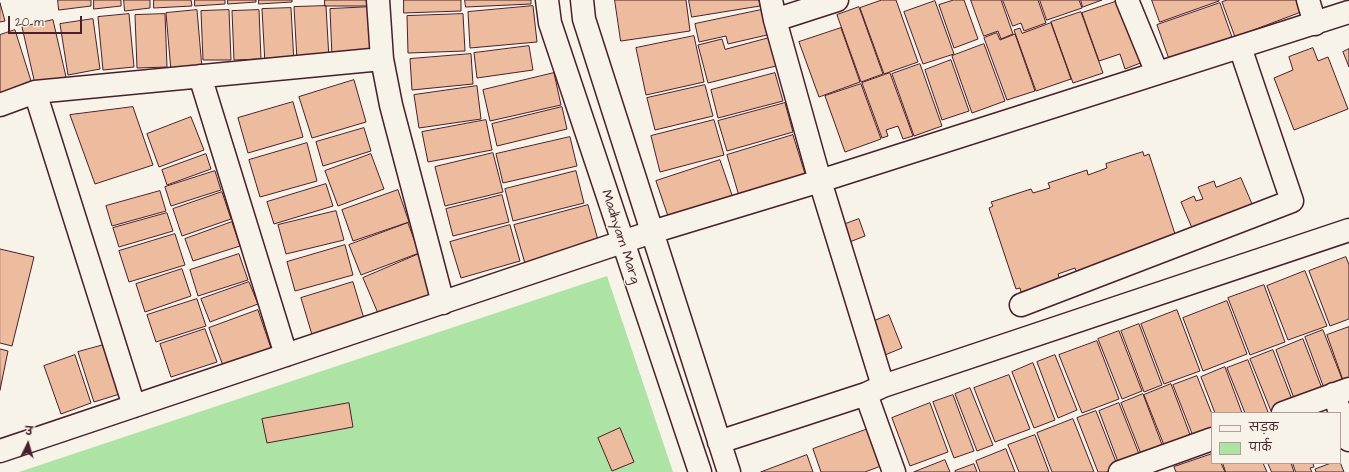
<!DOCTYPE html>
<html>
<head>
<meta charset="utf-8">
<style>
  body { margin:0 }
  #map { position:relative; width:1349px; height:472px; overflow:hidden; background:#f7f3e8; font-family:"Architects Daughter","Playpen Sans Deva",sans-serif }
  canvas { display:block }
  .legend { position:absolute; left:1211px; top:412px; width:130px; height:52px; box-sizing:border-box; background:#f7f3e8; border:1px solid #b29e9c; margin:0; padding:5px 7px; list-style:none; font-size:12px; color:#4a1f2b }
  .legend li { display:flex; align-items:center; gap:8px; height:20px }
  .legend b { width:20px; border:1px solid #b29e9c }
  .north { position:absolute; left:8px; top:424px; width:40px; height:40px; -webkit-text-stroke:3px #f7f3e8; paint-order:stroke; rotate:5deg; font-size:11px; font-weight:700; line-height:16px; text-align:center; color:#4a1f2b }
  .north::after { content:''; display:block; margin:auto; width:14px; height:18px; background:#4a1f2b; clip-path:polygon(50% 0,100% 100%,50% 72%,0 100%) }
  .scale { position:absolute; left:8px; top:16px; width:74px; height:18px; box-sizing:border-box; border:2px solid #4a1f2b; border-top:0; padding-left:5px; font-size:12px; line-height:14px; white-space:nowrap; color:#4a1f2b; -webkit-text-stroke:3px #f7f3e8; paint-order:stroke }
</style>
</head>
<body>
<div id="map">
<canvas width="1349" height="472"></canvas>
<ul class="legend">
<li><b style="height:5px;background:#f7f3e8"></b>सड़क</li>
<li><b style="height:11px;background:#ade3a5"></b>पार्क</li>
</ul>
<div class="north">उ</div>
<div class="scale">20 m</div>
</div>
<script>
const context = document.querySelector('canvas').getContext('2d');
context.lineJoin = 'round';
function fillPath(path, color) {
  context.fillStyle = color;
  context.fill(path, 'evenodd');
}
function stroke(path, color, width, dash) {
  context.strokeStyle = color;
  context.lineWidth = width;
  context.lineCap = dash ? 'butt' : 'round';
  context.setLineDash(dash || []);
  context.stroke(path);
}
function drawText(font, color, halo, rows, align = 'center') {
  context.font = font + ' "Architects Daughter",sans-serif';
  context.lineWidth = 3;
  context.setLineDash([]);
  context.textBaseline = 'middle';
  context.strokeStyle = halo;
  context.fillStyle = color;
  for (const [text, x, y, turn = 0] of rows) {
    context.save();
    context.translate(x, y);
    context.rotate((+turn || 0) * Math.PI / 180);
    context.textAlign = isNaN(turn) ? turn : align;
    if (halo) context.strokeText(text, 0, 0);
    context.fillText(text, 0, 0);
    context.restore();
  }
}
const green = new Path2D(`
  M607 276 673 472H19Z`);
const building = new Path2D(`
  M58 0H91V6L59 10Z
  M94 0H121V6L94 9Z
  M124 0H150V8L125 11Z
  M154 0H191L192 6 154 8Z
  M195 0H225V4L195 6Z
  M228 0H256V2L228 4Z
  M259 0H292V2L259 4Z
  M325 0H371V6H325Z
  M404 0H461V11L404 13Z
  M465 0H531V4L466 7Z
  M615 0H686L690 31 621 41Z
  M689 0H759L760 6 692 17Z
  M882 0H896L918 62 884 74 860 8Z
  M954 0H964L978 39 954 48 939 5Z
  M971 0H1001L1013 34 1001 39 998 31 984 36Z
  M1003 0H1038L1046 23 1024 31 1021 23 1013 26Z
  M1040 0H1079L1082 8 1047 20Z
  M1081 0H1102L1083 7Z
  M1121 0 1143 62 1125 69 1120 54 1099 61 1082 13Z
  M1152 0H1219V1L1160 22Z
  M1228 0H1296L1301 12 1235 37 1222 2Z
  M935 1 954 54 923 64 904 12Z
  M0 3 5 21 0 22Z
  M1220 3 1233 40 1170 62 1157 25Z
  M326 6 329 59 297 60 294 7Z
  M533 6 537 42 470 48 468 12Z
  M371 7 373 55 332 57 330 9Z
  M859 7 883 74 861 82 837 15Z
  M291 8 294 63 265 64 262 9Z
  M197 10 202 68 171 71 166 13Z
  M229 10 231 60H203L201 11Z
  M259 10 261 59 234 60 232 11Z
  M761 10 767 35 728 44 726 36 699 42 695 24Z
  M1081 12 1103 73 1073 83 1051 22Z
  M129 14 134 67 103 70 98 17Z
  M165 14 167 67 137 68 135 15Z
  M463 14 465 51 408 53 407 16Z
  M93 19 100 69 68 75 60 24Z
  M53 20 66 77 35 84 22 27Z
  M1051 23 1071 79 1036 91 1014 30 1020 28 1022 33Z
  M841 28 860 82 819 97 799 42Z
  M15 30 32 84 0 94V35Z
  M997 33 1000 40 1015 34 1035 91 1007 100 984 38Z
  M694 36 704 82 646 95 636 48Z
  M769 38 776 66 708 83 698 45 722 39 725 49Z
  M984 44 1005 101 972 113 952 56Z
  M529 46 533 70 477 78 474 53Z
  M1313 48 1318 61 1328 57 1348 109 1294 130 1274 78 1293 70 1289 57Z
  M1349 49V67L1343 52Z
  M471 54 473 84 412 90 410 59Z
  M951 60 969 111 942 120 925 70Z
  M920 64 942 126 914 136 892 74Z
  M554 73 561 105 490 121 483 90Z
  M775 73 783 101 718 118 711 90Z
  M890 73 913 136 903 139 898 126 886 130 888 136 882 138 862 83Z
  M354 80 366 122 312 138 299 97Z
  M861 84 881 139 845 152 825 96Z
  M705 85 713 116 655 130 647 98Z
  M477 86 481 119 419 128 414 95Z
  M293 102 303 137 248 153 238 118Z
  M785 103 793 132 727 151 718 121Z
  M133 107 153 165 95 184 70 115Z
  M562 107 567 129 497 146 492 124Z
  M191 117 204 150 159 167 147 134Z
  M486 120 492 150 428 162 422 132Z
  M714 120 724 155 660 172 651 136Z
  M364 128 371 151 323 166 316 142Z
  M793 135 806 177 739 196 727 155Z
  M570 137 577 166 503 183 496 154Z
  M307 143 317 181 260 197 249 160Z
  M1143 152 1144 156 1149 154 1176 237 1077 274 1075 268 1058 274 1060 280 1021 292 1020 288 1016 289 989 208 993 206 991 202 1031 189 1033 193 1050 188 1048 183 1087 170 1088 175 1107 168 1106 164Z
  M493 153 503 192 445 206 435 167Z
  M206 154 211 169 167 185 162 170Z
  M371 154 384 189 338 206 325 171Z
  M720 160 734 201 670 222 656 181Z
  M215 171 221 190 171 206 165 187Z
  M576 171 584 203 513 221 505 189Z
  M1241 178 1255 211 1195 235 1181 202 1194 196 1196 201 1203 199 1198 187 1214 181 1216 187Z
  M326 184 333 206 274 224 267 202Z
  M398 190 409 222 353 241 342 210Z
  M160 191 166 211 112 226 106 206Z
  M222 192 231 219 182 236 173 209Z
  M502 195 509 222 453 236 446 209Z
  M588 205 600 247 526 267 514 225Z
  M336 211 344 240 286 254 278 225Z
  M167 213 173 231 119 247 113 228Z
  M859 219 865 236 847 243 840 226Z
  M232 222 240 246 193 261 185 239Z
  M408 223 419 253 361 275 349 245Z
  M510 225 520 261 461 278 450 242Z
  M175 234 185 265 129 282 119 251Z
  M345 245 353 275 295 291 287 262Z
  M0 249 34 257 12 346 0 343Z
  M239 254 248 280 198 296 190 270Z
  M419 254 436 293 380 318 363 278Z
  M1346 257 1349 265V319L1330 326 1309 271Z
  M182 269 191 296 145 312 136 284Z
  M1305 271 1327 326 1288 340 1267 286Z
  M249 282 258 304 210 322 201 299Z
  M353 282 365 322 313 338 301 298Z
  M1264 285 1285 342 1250 355 1228 298Z
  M197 299 206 326 156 342 147 315Z
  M1227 301 1247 354 1203 371 1183 318Z
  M258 310 273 354 225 371 209 328Z
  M1177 310 1200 371 1164 384 1141 324Z
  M889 315 902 348 885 355 872 322Z
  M1139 324 1162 385 1144 392 1121 331Z
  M1349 327V381L1344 383 1327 335Z
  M205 329 217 362 171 377 160 344Z
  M1323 330 1344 384 1325 391 1305 337Z
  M1119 331 1142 391 1122 399 1098 339Z
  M1303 339 1323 391 1295 401 1276 350Z
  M1097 341 1119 399 1082 413 1059 355Z
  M111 343 126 392 94 402 78 352Z
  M0 349 8 351 0 390Z
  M1273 350 1293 402 1271 411 1250 359Z
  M75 355 91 403 61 414 44 366Z
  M1055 355 1077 410 1058 418 1037 362Z
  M1248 360 1268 412 1265 413H1245L1227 368Z
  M1033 363 1055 420 1034 428 1012 372Z
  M1225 367 1242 413H1215L1201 377Z
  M1009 375 1030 429 995 442 974 388Z
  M1197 376 1212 414V434L1195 441 1173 385Z
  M1171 384 1192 440 1166 450 1144 395Z
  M970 388 993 445 977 451 955 394Z
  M1143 394 1164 450 1143 459 1121 403Z
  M953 395 974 451 954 458 933 402Z
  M349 403 353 427 267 443 262 419Z
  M930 403 948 452 910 466 892 418Z
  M1119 403 1141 459 1120 467 1099 411Z
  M1096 411 1118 467 1106 472H1098L1077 418Z
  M1073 419 1094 472H1052L1037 433Z
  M620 428 634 462 612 471 598 438Z
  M868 429 881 466 865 472H821L813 449Z
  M1035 435 1049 472H1019L1008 445Z
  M1006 449 1015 472H980L976 461Z
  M1212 454V463H1221L1225 472H1176L1174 467Z
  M807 455 813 472H761Z
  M945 460 950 472H914Z
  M1340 462 1344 472H1316L1315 469 1331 463H1340Z
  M1223 463H1263L1267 472H1226Z
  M1268 463H1291L1294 472H1272Z
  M1293 463H1313L1314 467 1310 468 1312 472H1296Z
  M974 464 977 472H955V471Z`);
const minor = new Path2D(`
  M378 0 382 59 391 105 443 303
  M547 0 550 23 700 472
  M582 0 584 19 729 472
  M771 0 775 20 820 181 883 386
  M1127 0 1157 73
  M1308 0 1315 24
  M775 20 837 0
  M200 76 286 355
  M35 92 134 406
  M0 105 35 92 382 59
  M1021 305 1292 201 1240 47
  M866 394 894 472
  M1334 394 1349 440
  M1283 413 1349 389
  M719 442 866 394 883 386 1349 230
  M0 451 652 232 820 181 1349 12
  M1120 472 1212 439`);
const streetNames = [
  ["Madhyam Marg",620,237,72]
];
fillPath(green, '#ade3a5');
fillPath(building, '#edbb9e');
stroke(building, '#4a1f2b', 1);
stroke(minor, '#4a1f2b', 25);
stroke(minor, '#f7f3e8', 22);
drawText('14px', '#4a1f2b', '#f7f3e8', streetNames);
</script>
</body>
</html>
